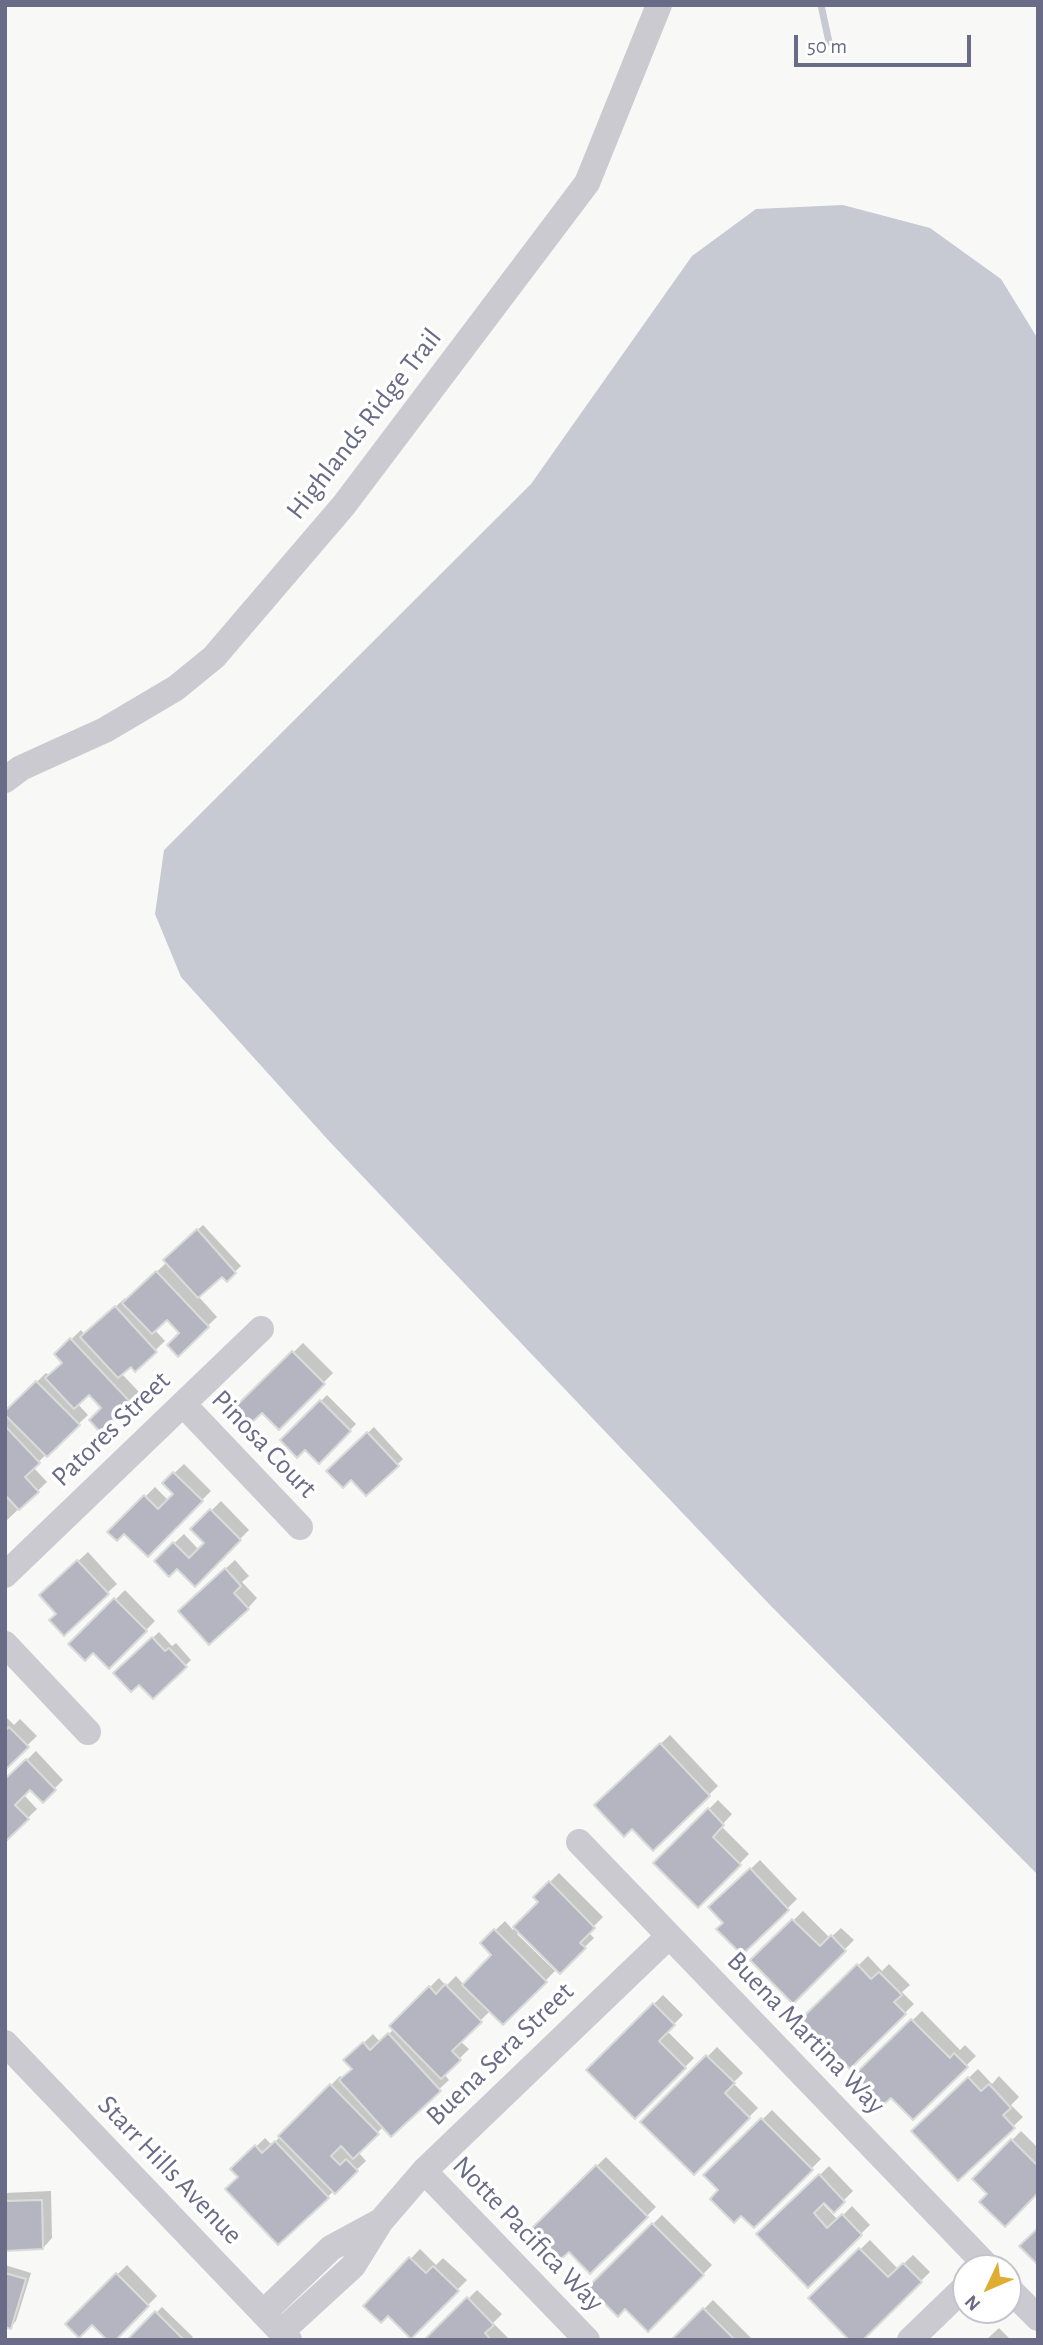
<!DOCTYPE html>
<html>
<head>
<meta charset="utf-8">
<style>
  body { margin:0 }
  #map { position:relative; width:1043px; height:2345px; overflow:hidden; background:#f8f9f7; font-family:"Alegreya Sans",sans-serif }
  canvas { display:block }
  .frame { position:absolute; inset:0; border:7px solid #696b87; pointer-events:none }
  .north { position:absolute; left:952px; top:2254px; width:70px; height:70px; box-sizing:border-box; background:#fff; border:2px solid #c3c4cf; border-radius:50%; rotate:226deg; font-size:19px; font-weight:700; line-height:28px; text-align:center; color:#696b87 }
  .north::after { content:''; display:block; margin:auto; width:24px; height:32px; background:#dead32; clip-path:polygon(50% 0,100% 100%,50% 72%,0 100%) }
  .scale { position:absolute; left:794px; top:35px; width:177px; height:32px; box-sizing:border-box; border:4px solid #696b87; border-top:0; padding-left:9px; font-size:21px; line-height:24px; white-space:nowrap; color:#696b87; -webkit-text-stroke:5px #fff; paint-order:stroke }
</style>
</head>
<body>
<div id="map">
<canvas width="1043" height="2345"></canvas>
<div class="frame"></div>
<div class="north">N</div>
<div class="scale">50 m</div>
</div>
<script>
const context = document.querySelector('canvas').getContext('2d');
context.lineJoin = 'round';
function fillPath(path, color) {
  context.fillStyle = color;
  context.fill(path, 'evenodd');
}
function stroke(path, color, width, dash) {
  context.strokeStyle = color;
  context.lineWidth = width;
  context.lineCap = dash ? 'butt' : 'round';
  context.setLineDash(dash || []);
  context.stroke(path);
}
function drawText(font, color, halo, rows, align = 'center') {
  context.font = font + ' "Alegreya Sans",sans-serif';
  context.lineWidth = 7;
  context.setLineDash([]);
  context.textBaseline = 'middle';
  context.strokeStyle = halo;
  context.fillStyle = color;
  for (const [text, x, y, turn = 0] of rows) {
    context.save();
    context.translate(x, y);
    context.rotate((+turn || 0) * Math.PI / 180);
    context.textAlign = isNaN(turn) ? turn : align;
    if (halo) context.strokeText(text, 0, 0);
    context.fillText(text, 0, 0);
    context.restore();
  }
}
const water = new Path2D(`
  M843 205 930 228 1001 279 1038 339V1875L769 1604 329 1141 181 977 155 914 164 850 531 484 692 256 756 209Z`);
const shadow = new Path2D(`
  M203 1225 241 1266 227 1279 222 1274 198 1296 217 1317 178 1354 182 1333 167 1317 154 1329 165 1341 135 1369 131 1364 121 1373 139 1392 100 1429 103 1408 89 1392 77 1403 88 1415 33 1467 47 1482 5 1522V1409L8 1410 46 1373 50 1376 64 1362 56 1354 81 1330 85 1335 125 1298 127 1300 167 1262 171 1254Z
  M303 1343 333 1373 279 1427 262 1410 234 1411Z
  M327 1395 356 1424 319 1462 305 1448 282 1440Z
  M374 1427 403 1459 367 1494 351 1477 329 1471Z
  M184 1464 211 1491 148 1554 124 1531 110 1532 155 1487 169 1501 175 1494 164 1483Z
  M221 1501 249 1530 195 1584 177 1567 156 1561 184 1534 199 1550 206 1543 193 1529Z
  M88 1552 117 1584 107 1593 51 1586Z
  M235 1560 249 1576 242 1582 257 1598 248 1608 189 1602Z
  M125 1590 155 1621 109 1667 93 1651 71 1644Z
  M159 1632 172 1646 176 1643 191 1660 153 1697 139 1682 115 1673Z
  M5 1716 14 1725 20 1719 37 1736 5 1767Z
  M670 1735 718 1786 653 1849 632 1827 596 1805Z
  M36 1751 63 1780 43 1800 30 1787 23 1794 37 1809 5 1840V1781Z
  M718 1800 732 1814 721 1826 749 1854 698 1906 655 1863Z
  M760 1860 797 1899 742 1953 725 1922 711 1907Z
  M559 1873 603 1917 588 1932 594 1938 560 1971 520 1931 517 1934 555 1971 503 2023 490 2011 460 2041 469 2049 444 2074 449 2080 391 2134 384 2126 358 2152 366 2161 278 2243 240 2176 233 2169 265 2138 272 2145 340 2076 343 2079 354 2068 355 2051 373 2034 380 2042 394 2029 391 2026 439 1978 446 1986 456 1976 464 1985 494 1955 482 1943 505 1921 513 1930 541 1902 535 1897Z
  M803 1911 830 1938 841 1928 854 1940 793 2001 753 1960Z
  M868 1956 882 1971 889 1964 910 1985 902 1992 914 2004 850 2066 804 2019Z
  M663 1995 683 2015 667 2031 694 2058 635 2117 588 2070Z
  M922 2011 960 2050 965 2045 976 2056 913 2118 891 2096 857 2075Z
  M717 2047 743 2073 733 2083 758 2108 694 2172 643 2122Z
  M978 2069 992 2084 999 2076 1019 2097 1011 2105 1023 2117 958 2179 913 2131Z
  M772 2110 821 2159 754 2226 706 2175Z
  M1021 2131 1038 2148V2191L989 2194 974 2179Z
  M606 2157 656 2207 590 2271 569 2249 533 2229Z
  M829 2166 853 2191 834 2210 824 2200 822 2203 838 2220 852 2206 870 2225 808 2285 759 2234Z
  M51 2191 52 2238 43 2248 5 2249V2193Z
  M662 2215 712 2265 648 2330 625 2307 590 2287Z
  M870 2240 898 2269 913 2255 930 2272 861 2340 810 2298Z
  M420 2249 436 2265 443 2258 467 2280 411 2337 388 2314 365 2306Z
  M5 2265 31 2273 16 2321 10 2327 5 2325Z
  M127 2265 157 2296 113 2340 92 2322 67 2324Z
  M477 2290 502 2314 493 2323 510 2340H427Z
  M713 2300 752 2339 673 2340Z
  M162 2307 193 2337 190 2340H130Z
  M999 2328 1011 2340H986Z`);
const stream = new Path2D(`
  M821 5 829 42`);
const building = new Path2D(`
  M197 1229 236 1273 227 1282 222 1277 198 1298 163 1260Z
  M156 1271 209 1327 178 1357 167 1345 179 1333 167 1320 152 1334 122 1303Z
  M115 1306 157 1352 135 1372 131 1367 118 1378 80 1337Z
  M70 1338 131 1403 100 1432 89 1420 101 1408 89 1395 74 1409 45 1378 62 1363 54 1354Z
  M292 1351 325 1384 279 1430 262 1413 247 1427 231 1411Z
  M36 1381 80 1425 47 1457 5 1415V1411Z
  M320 1400 351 1431 319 1464 305 1450 297 1458 280 1440Z
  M5 1426 40 1463 25 1477 39 1492 19 1510 5 1495Z
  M367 1432 399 1466 366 1496 351 1480 343 1488 326 1471Z
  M173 1472 203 1501 148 1557 124 1534 117 1541 107 1532 144 1495 158 1509 173 1494 162 1483Z
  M210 1509 241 1540 195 1587 177 1569 169 1577 154 1561 173 1542 189 1558 204 1543 190 1529Z
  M77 1560 109 1594 64 1636 49 1620 56 1614 39 1595Z
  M225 1568 241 1586 234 1593 249 1609 209 1645 178 1611Z
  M114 1598 147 1631 109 1669 93 1653 85 1661 68 1644Z
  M152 1637 165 1651 169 1648 187 1667 153 1699 139 1685 131 1692 113 1673Z
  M9 1727 29 1747 5 1770V1731Z
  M660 1743 710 1796 653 1851 632 1829 624 1837 594 1805Z
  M26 1759 56 1790 43 1803 30 1790 15 1805 29 1819 5 1842V1779Z
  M708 1808 724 1825 713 1837 741 1865 698 1908 653 1863Z
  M750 1868 789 1910 742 1955 716 1929 723 1923 708 1907Z
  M549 1881 595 1928 580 1943 586 1948 560 1974 513 1927 538 1902 533 1897Z
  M792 1919 820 1946 831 1935 846 1951 793 2004 750 1960Z
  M494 1929 547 1982 503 2025 462 1985 491 1955 480 1943Z
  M857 1964 871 1979 879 1972 902 1995 894 2002 906 2014 850 2069 801 2019Z
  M445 1984 482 2022 452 2051 461 2060 441 2079 389 2026 429 1986 436 1994Z
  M653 2003 675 2025 659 2041 686 2068 635 2119 586 2070Z
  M911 2019 950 2058 954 2053 968 2067 913 2120 891 2098 883 2105 854 2075Z
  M388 2033 441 2091 391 2137 339 2080 352 2069 343 2060 363 2042 370 2050Z
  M706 2055 735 2083 725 2093 750 2118 694 2175 640 2122Z
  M968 2077 981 2091 989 2084 1011 2108 1003 2115 1015 2128 958 2181 911 2131Z
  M330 2084 379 2134 353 2159 341 2146 331 2156 340 2165 346 2159 358 2171 335 2194 278 2136Z
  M761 2118 813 2170 754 2228 741 2216 734 2223 710 2199 718 2190 703 2175Z
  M1011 2139 1038 2166V2193L1005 2227 979 2202 987 2194 972 2179Z
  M275 2141 329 2198 278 2245 225 2189 238 2177 230 2169 255 2145 262 2153Z
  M596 2165 648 2217 590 2274 569 2252 561 2259 531 2229Z
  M819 2174 845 2202 834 2213 824 2203 814 2213 827 2228 842 2214 862 2235 808 2288 756 2234Z
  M42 2200 43 2249 5 2251V2201Z
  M652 2223 704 2275 648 2332 625 2309 618 2317 588 2287Z
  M1038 2228V2265L1019 2246Z
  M859 2248 888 2277 903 2263 922 2282 863 2340H849L808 2298Z
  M409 2257 426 2273 433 2266 459 2291 411 2339 388 2316 381 2323 363 2306Z
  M5 2273 26 2279 11 2329 5 2327Z
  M116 2273 149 2306 116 2340H107L92 2325 79 2338 65 2324Z
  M467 2297 494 2325 485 2333 491 2340H424Z
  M703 2308 735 2340H671Z
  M155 2311 184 2340H127Z`);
const minor = new Path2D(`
  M5 780 21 768 105 730 176 688 214 657 344 505 587 183 659 5
  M183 1404 300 1527
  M5 1575 261 1329
  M5 1644 88 1732
  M579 1842 989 2268
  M5 2043 289 2340
  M424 2171 587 2340
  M1008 2288 1038 2318
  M263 2313 331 2248 379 2222
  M281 2332 353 2266 381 2221 424 2171 669 1936
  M910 2340 966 2286`);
const streetNames = [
  ["Highlands Ridge Trail",364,424,-52],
  ["Patores Street",111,1429,-44],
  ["Pinosa Court",264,1444,46],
  ["Buena Martina Way",806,2033,46],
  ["Buena Sera Street",500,2054,-44],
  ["Starr Hills Avenue",170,2170,46],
  ["Notte Pacifica Way",528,2234,46]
];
fillPath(water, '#c7c9d3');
fillPath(shadow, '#0003');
stroke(stream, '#c7c9d3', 7);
fillPath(building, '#b4b5c0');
stroke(building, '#dadbd9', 2);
stroke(minor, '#cacad0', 26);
drawText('28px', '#696b87', '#fff', streetNames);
</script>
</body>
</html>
